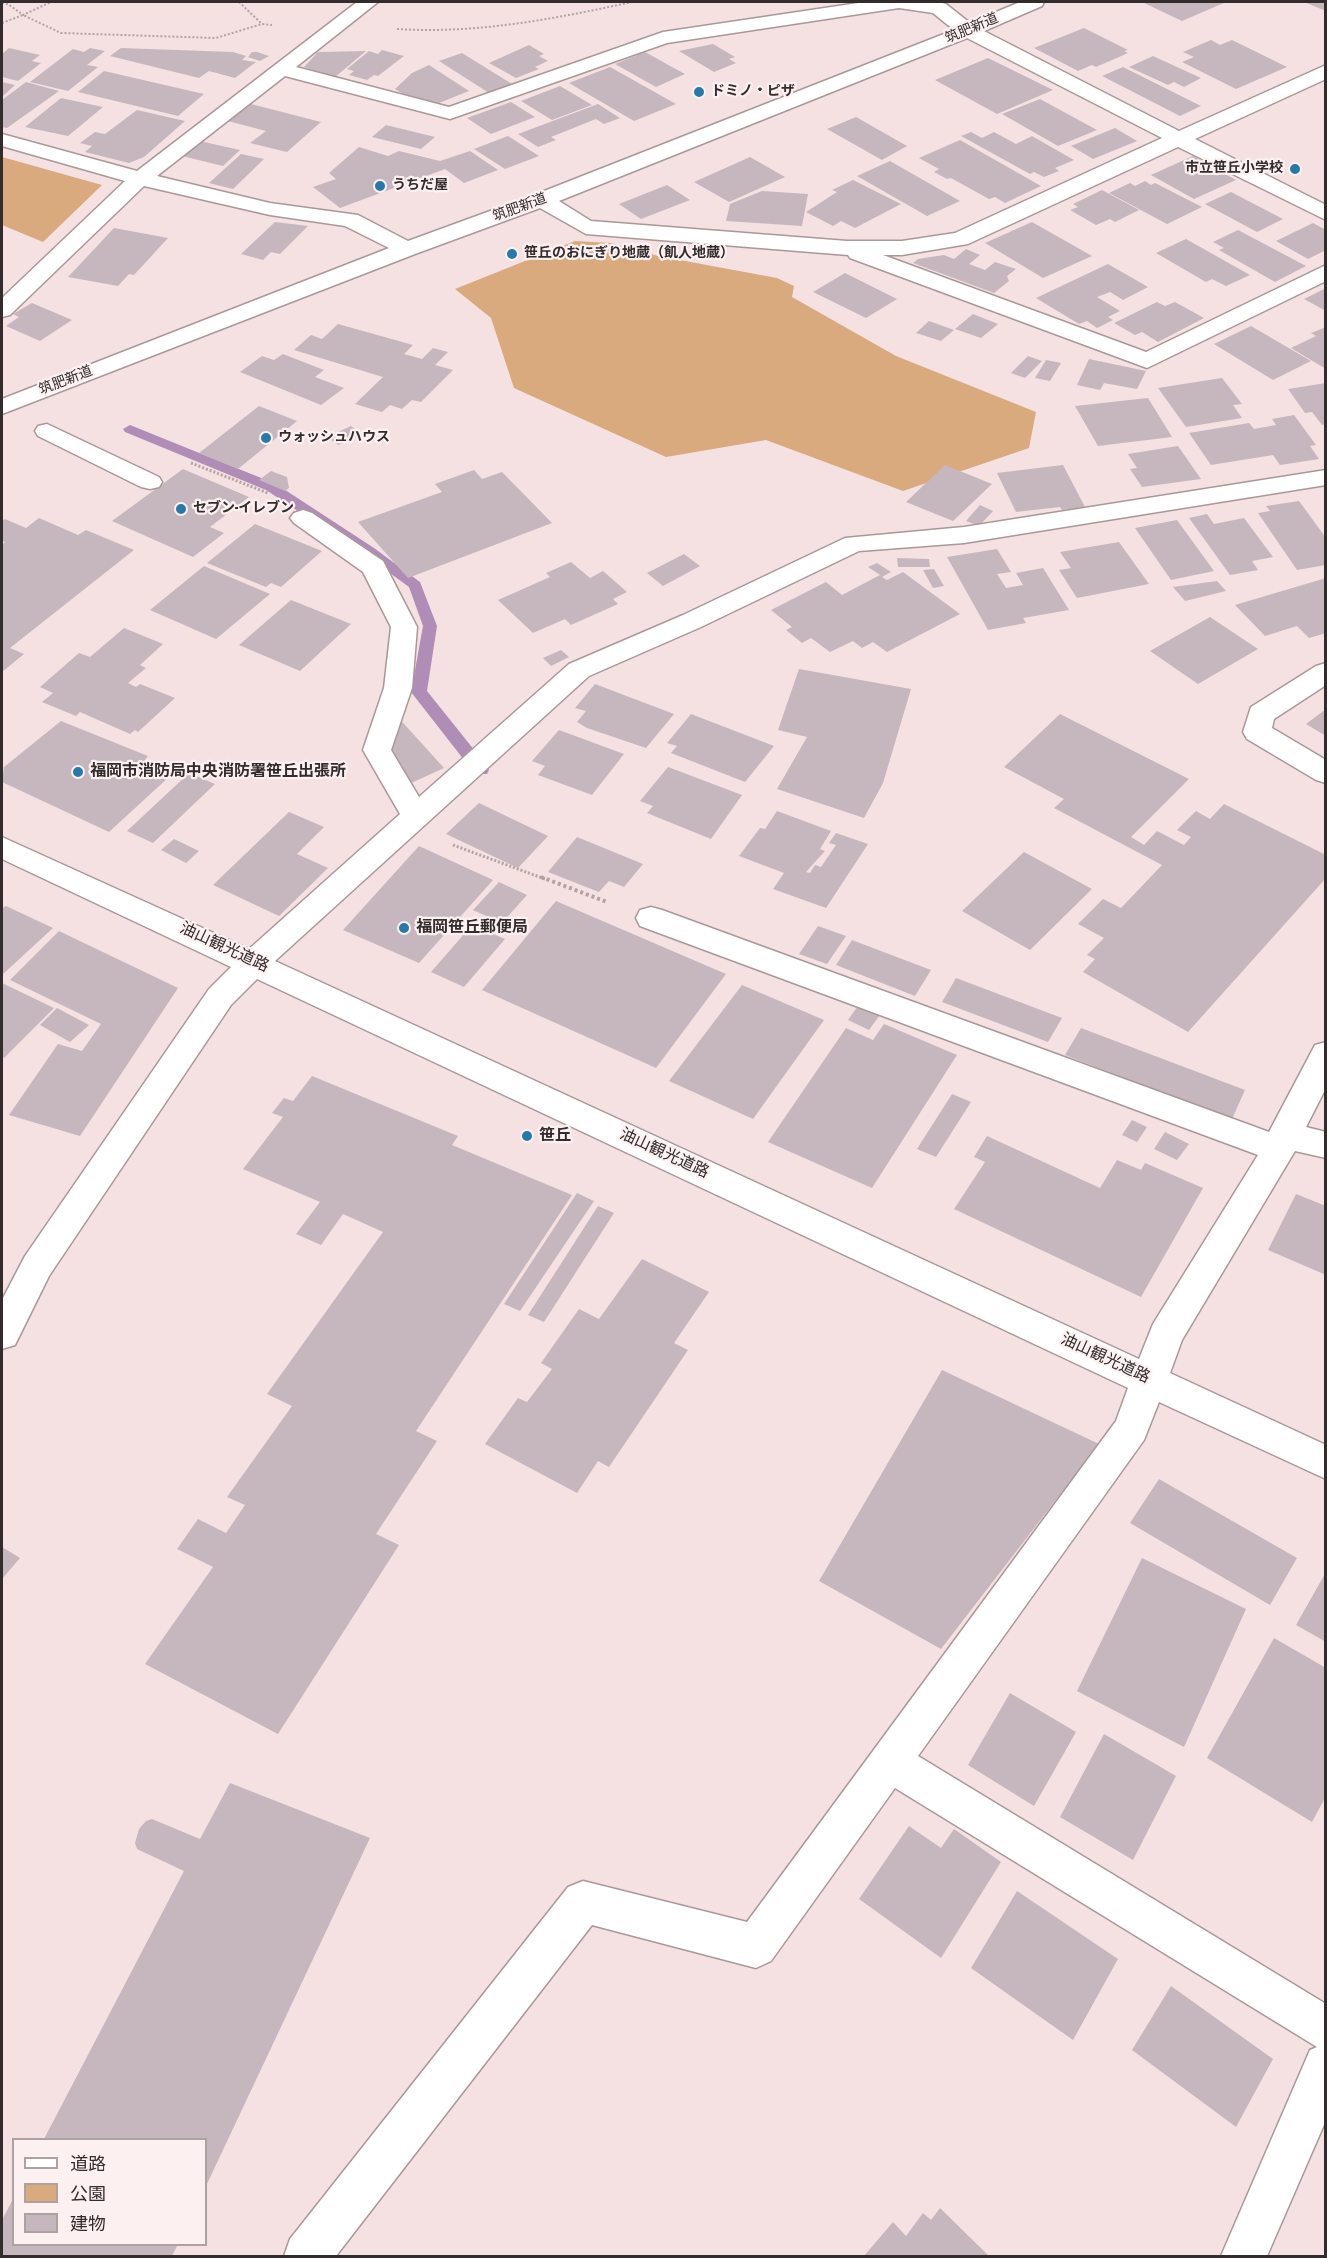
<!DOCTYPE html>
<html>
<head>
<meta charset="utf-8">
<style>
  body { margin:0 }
  #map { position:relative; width:1327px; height:2258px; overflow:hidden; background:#f5e1e2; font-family:Jost,"Noto Sans JP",sans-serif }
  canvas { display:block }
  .frame { position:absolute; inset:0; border:3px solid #332c2c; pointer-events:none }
  .legend { position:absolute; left:12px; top:2138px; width:195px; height:108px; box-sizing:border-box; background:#fcf0f1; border:2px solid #aca2a2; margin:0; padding:8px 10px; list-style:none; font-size:18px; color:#332c2c }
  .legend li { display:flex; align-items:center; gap:12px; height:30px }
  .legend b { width:30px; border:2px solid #aca2a2 }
</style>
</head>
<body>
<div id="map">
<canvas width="1327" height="2258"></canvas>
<div class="frame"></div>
<ul class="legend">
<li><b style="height:8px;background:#fff"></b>道路</li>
<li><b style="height:16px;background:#d8aa7d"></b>公園</li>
<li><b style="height:16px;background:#c6b6be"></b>建物</li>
</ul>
</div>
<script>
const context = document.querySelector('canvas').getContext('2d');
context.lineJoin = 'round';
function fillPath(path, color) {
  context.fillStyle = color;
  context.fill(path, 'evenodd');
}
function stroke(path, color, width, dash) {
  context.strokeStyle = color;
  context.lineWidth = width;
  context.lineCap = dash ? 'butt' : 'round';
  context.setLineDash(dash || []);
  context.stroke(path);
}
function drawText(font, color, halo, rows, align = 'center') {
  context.font = font + ' Jost,"Noto Sans JP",sans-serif';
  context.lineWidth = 4.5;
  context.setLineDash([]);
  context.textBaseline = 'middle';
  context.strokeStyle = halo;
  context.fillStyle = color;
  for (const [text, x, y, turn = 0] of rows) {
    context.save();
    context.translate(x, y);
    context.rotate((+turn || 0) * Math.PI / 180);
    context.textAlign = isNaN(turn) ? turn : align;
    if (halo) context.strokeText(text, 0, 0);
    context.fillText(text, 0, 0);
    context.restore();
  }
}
const green = new Path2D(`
  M2 157 102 185 43 242 2 225Z
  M575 241 611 243 658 256 777 278 794 286 792 297 896 356 1036 412 1029 448 903 491 766 440 666 457 514 388 491 318 455 289Z`);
const stream = new Path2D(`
  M130 425 276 484 374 548 420 582 437 626 427 691 487 766 489 770 487 774H475L411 692 423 626 409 587 364 554 266 490 125 432 123 429Z`);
const building = new Path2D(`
  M1148 2H1226L1182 21 1144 3Z
  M1304 2H1326V11Z
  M1084 28 1128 50 1124 51 1128 53 1096 67 1092 65 1078 71 1034 48Z
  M1211 40 1220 45 1232 40 1287 67 1236 89 1182 62 1194 57 1183 52Z
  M713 44 735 57 729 59 736 63 714 72 679 51Z
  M529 45 544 54 539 56 548 61 535 67 539 69 516 78 489 63Z
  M9 48 40 55 32 61 41 63 18 81 2 77V54Z
  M90 48 105 51 87 65 98 67 68 91 30 82 73 49 84 52Z
  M121 48 233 52 246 56 242 60 256 62 235 78 209 71 199 78 110 56Z
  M382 50 404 56 378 76 374 75 367 80 349 75 354 71 347 69 369 51 378 54Z
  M366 51 334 78 304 67 318 52Z
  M252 52H257L269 56 260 61 248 57Z
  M645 52 672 67 685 74 656 87 615 64Z
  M462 53 512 84 489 93 439 61Z
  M1153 56 1201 78 1184 87 1174 82 1168 85 1129 67Z
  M988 58 1053 90 997 114 935 80Z
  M429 65 469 91 439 103 403 94 395 89 412 73Z
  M610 67 676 104 634 121 569 83Z
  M1123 67 1201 106 1180 116 1102 76Z
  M104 71 204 94 178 116 78 92Z
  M2 82 15 85 2 97Z
  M26 82 59 91 7 128 2 127V100Z
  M560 86 592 105 552 120 521 101Z
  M61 98 103 107 68 136 25 127Z
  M1040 99 1097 130 1058 146 1002 114Z
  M511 102 535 117 491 134 467 118Z
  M251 104 321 122 287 152 250 143 266 131 228 121Z
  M598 104 620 118 604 124 596 119 551 137 556 140 538 147 518 134Z
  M137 110 185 121 144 157 129 163 85 152 92 146 80 143 95 132 105 134Z
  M856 117 907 146 882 160 827 129Z
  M386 125 435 137 421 149 372 137Z
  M1115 128 1137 141 1093 159 1071 146Z
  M971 132 982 138 994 132 1016 144 1032 136 1074 160 1055 168 1059 171 1044 177 1034 172 1030 174 961 136Z
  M508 136 539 156 505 169 474 149Z
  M195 140 240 150 223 166 182 156Z
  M960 140 1041 186 1005 203 995 197 989 199 951 178 947 179 934 172 939 169 919 158Z
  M359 147 388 156 399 151 440 161 470 151 498 170 464 183 445 169 340 208 313 187 336 179 329 173Z
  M241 154 264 159 233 189 209 183Z
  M1193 156 1236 180 1194 199 1151 175Z
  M750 157 785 177 729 202 694 182Z
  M890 161 960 201 927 216 857 176Z
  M853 180 901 204 855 228 841 221 833 226 806 212 837 192 832 190Z
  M1145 181 1151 185 1155 183 1202 207 1167 224 1109 193 1130 183 1135 186Z
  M667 185 690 200 641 219 619 204Z
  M1102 190 1139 210 1115 222 1110 219 1096 225 1070 210 1078 207 1073 204Z
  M762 191 808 194 802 226 726 221 730 204Z
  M1231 192 1283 219 1257 232 1205 204Z
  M275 222 308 226 280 254 271 252 263 260 241 254Z
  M1032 222 1092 256 1043 278 985 243Z
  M1313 223 1326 230V250L1308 259 1276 241Z
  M114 228 168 238 134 275 129 274 118 286 68 277Z
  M1238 230 1306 266 1275 282 1219 250 1224 248 1213 242Z
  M1186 239 1250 275 1226 286 1212 279 1206 282 1156 253Z
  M966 249 980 255 969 264 985 270 995 262 1016 269 1007 276 1009 281 994 293 913 263 918 259 944 255 954 259Z
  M1108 264 1148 287 1123 300 1110 292 1097 297 1120 311 1108 317 1113 320 1097 328 1087 321 1079 324 1036 298Z
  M845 273 897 299 866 318 813 292Z
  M1326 288V311L1304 299Z
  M1157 302 1165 306 1175 302 1204 318 1158 342 1142 332 1135 335 1114 323Z
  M32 303 72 320 40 341 6 326 19 317 13 314Z
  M973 314 998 324 981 338 955 329Z
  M929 321 954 330 941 341 916 333Z
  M338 324 413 345 404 354 422 359 433 348 448 352 435 365 453 370 421 402 412 400 402 409 390 405 382 412 355 404 383 377 294 350 311 335 322 339Z
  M1251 326 1311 361 1273 380 1214 344Z
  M1326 327V369L1291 348 1316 336 1311 333Z
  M283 354 324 370 315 377 344 388 321 405 240 372 262 356 274 360Z
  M1028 356 1042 361 1025 378 1011 373Z
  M1089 359 1146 371 1137 389 1104 383 1100 390 1077 385Z
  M1046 360 1061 363 1050 381 1035 378Z
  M1222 378 1242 404 1233 405 1242 418 1186 427 1158 388Z
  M1326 383V424L1322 425 1312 412 1305 413 1288 389Z
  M1148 398 1172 437 1098 446 1075 406Z
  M259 406 297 421 238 469 199 453Z
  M1294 415 1316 445 1310 446 1319 459 1280 465 1273 455 1211 465 1189 433 1249 423 1254 429 1276 425 1272 419Z
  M351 426 362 435 338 445 327 437Z
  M1178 446 1201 479 1142 487 1130 469 1137 468 1128 454Z
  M945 465 992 484 953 521 906 502Z
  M1063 465 1085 507 1062 510 1060 507 1016 512 997 473Z
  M183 469 249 497 210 527 224 533 193 557 112 521Z
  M474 470 482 479 502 472 552 523 408 578 358 522 442 492 435 484Z
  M271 471 287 477 289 488 285 491 259 480Z
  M1299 501 1326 538V565L1297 570 1258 513 1270 511 1266 506Z
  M980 505 993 511 979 526 966 521Z
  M1207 514 1214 524 1244 518 1273 557 1252 561 1258 570 1230 575 1189 518Z
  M39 518 78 535 86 530 134 550 10 648 24 654 2 672V545L5 542 2 541V521L5 519 26 528Z
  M1177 520 1214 571 1171 580 1135 528Z
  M255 524 322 551 281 587 271 583 266 587 207 563Z
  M1119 542 1149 584 1077 598 1059 570 1071 568 1060 552Z
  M997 549 1011 572 997 574 1006 588 1023 585 1016 573 1043 568 1069 610 1023 618 1026 623 988 630 947 557Z
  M684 554 700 566 663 586 647 573Z
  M897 558 929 559 930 567H898Z
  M571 562 590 578 603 571 627 592 613 599 618 604 571 625 565 619 533 633 498 600 550 577 546 573Z
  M877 563 891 572 882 577 887 580 903 572 960 614 887 652 873 642 862 648 853 641 830 652 811 638 802 643 786 630 792 627 771 610 826 582 842 595 880 575 868 567Z
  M204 566 270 594 216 639 150 610Z
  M934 569 944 586 933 588 923 570Z
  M1326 578V633L1309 638 1297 626 1265 636 1235 605Z
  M1217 581 1226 591 1185 601 1173 587Z
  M291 600 351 624 300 671 239 645Z
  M1210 617 1258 649 1198 684 1150 651Z
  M124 628 163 644 140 665 146 668 128 683 136 687 140 684 175 698 138 732 135 730 130 734 80 712 76 716 42 702 53 693 40 687 79 653 90 657Z
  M561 650 569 657 551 666 543 658Z
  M799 669 911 689 883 783 864 818 777 789 807 737 778 730Z
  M595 684 674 714 646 748 587 728 577 722 586 711 575 708Z
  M1326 709V736L1306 724Z
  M691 714 774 746 745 782 671 753 677 746 667 743Z
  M1060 714 1189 779 1131 837 1144 845 1157 831 1184 845 1191 837 1177 830 1196 811 1210 819 1224 804 1326 855V878L1188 1032 1083 972 1095 959 1087 955 1104 938 1078 924 1103 899 1121 908 1162 865 1054 808 1064 799 1004 767Z
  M396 715 444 768 407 785 386 759Z
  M61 721 148 756 142 764 170 776 109 832 2 782 4 767Z
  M559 730 624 754 592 795 538 775 545 766 532 761Z
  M668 767 742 795 711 839 647 813 653 806 640 801Z
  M189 773 215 784 153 843 127 831Z
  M479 803 548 836 518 868 446 834Z
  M777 811 831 831 820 849 825 851 806 872 810 873 815 865 821 867 836 845 829 843 836 833 868 844 826 908 773 889 784 873 739 856 760 828 765 829Z
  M289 812 324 827 297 854 328 868 279 916 213 885Z
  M577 837 643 864 624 887 609 881 599 892 548 872Z
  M174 839 199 851 186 863 161 850Z
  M419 846 493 880 419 963 343 930Z
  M1024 852 1092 889 1030 950 962 911Z
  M499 882 527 895 502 923 473 910Z
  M556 901 726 974 656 1068 482 990Z
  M6 906 53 928 2 975V908Z
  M472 925 505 939 464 987 431 972Z
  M818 926 846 936 827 964 799 954Z
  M59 931 178 988 80 1136 9 1115 58 1044 82 1051 101 1024 10 980Z
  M852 940 931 970 915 996 836 965Z
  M956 978 1062 1018 1048 1042 942 1002Z
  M2 983 54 1008 4 1058 2 1057Z
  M742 985 824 1020 753 1119 669 1081Z
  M860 1003 882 1012 869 1030 848 1020Z
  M57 1008 89 1025 70 1042 40 1025Z
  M884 1024 957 1055 872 1188 768 1142 846 1028 873 1040Z
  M1081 1028 1245 1090 1232 1119 1065 1055Z
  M312 1076 458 1136 452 1145 572 1195 416 1431 437 1441 376 1534 399 1545 278 1734 145 1664 213 1567 177 1549 198 1519 226 1533 245 1505 227 1497 292 1406 267 1394 383 1232 343 1214 321 1245 296 1234 320 1202 243 1169 283 1117 272 1113 284 1098 293 1101Z
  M952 1094 971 1102 936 1157 917 1149Z
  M1132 1120 1147 1127 1137 1142 1122 1135Z
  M1165 1132 1189 1144 1177 1160 1154 1149Z
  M987 1136 1100 1188 1117 1160 1141 1170 1145 1163 1203 1188 1141 1297 954 1209 985 1162 974 1157Z
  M577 1193 594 1201 520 1311 504 1304Z
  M1296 1194 1326 1206V1275L1268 1250Z
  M598 1206 614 1213 544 1322 528 1315Z
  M642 1259 709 1292 674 1343 688 1350 609 1467 598 1461 577 1493 485 1444 518 1398 527 1402 552 1369 541 1363 579 1309 599 1319Z
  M942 1370 1099 1444 941 1649 819 1581Z
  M1159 1479 1297 1558 1270 1605 1130 1523Z
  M2 1547 20 1558 2 1579Z
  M1142 1558 1246 1609 1184 1747 1077 1691Z
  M1326 1572V1642L1296 1625Z
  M1274 1638 1326 1668V1796L1312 1822 1207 1758Z
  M1010 1693 1076 1732 1034 1806 968 1765Z
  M1104 1734 1176 1776 1133 1860 1060 1817Z
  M230 1783 370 1838 206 2186V2139H44L184 1871 137 1849 135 1843 139 1829 146 1821 152 1819 200 1839Z
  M909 1826 941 1848 954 1829 1001 1862 941 1958 859 1899Z
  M1017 1891 1118 1959 1073 2040 971 1968Z
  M1171 1986 1273 2059 1236 2127 1132 2050Z
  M14 2197V2244H178L172 2256H2V2220Z
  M940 2208 989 2256H864L893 2222 906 2236 923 2213 931 2220Z`);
const pathFar2 = new Path2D(`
  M239 2 262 24
  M2 3 8 4 23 15 51 2
  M2 23 23 15 61 33 216 38 262 24 272 25
  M397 29C477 34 554 19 632 2`);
const pathFar1 = new Path2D(`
  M191 463 268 493
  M453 845 545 879`);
const path = new Path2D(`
  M541 877 607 902`);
const minor = new Path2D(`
  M357 2H378L296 67 449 107 663 32 865 2H939L946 4 970 23 1020 2H1044L1042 6 984 31 1179 131 1326 65V79L1195 139 1326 205V220L1178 147 968 244 902 255H883L1146 352 1326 265V281L1147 368 850 258 848 255 586 234 540 208 415 254 2 414V399L389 248 345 226 270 215 144 186 10 315 2 317V298L125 181 2 146V134L137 171ZM899 8 933 13 954 30 534 195 408 241 358 215 270 203 157 176 285 76 450 119 667 43ZM967 38 1162 138 955 233 902 241H847L591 221 559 201Z
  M47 424 159 477 162 482 159 487 150 489 141 487 38 436 35 431 38 426Z
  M1326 470V485L964 543 859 551 701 627 589 676 275 961 1139 1359 1153 1324 1258 1155 640 926 636 918 640 910 651 907 662 910 1269 1132 1315 1045 1326 1042V1088L1306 1127 1326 1132V1158L1295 1151 1182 1340 1170 1373 1326 1445V1479L1159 1402 1144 1440 918 1756 1326 2004V2120L1267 2256H1221L1310 2050 1317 2047 895 1788 771 1961 756 1968 592 1925 336 2256H284L290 2239 568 1887 583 1881 747 1922 1116 1421 1128 1388 257 979 231 1005 49 1276 15 1345 2 1349V1300L25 1256 209 989 231 967 2 859V837L249 949 400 814 363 750 384 688 391 627 363 572 294 523 290 518 294 513 303 510 312 513 383 561 417 627 412 688 391 750 419 797 569 664 683 615 845 538 964 527Z
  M1326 663V685L1274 719 1272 728 1326 760V783L1316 780 1247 739 1243 732 1251 707 1316 666Z`);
const markers = [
  [699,92,6,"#267aaa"],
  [1295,169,6,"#267aaa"],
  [380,186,6,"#267aaa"],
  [512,254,6,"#267aaa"],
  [266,438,6,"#267aaa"],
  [181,509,6,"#267aaa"],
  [78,772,6,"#267aaa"],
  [404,928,6,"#267aaa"],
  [527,1136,6,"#267aaa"]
];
const farStreetnames = [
  ["筑肥新道",972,29,-23],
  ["筑肥新道",520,208,-20],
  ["筑肥新道",66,381,-21]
];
const farPoinames = [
  ["ドミノ・ピザ",711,92],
  ["市立笹丘小学校",1283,169,"right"],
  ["うちだ屋",392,186],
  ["笹丘のおにぎり地蔵（飢人地蔵）",524,254],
  ["ウォッシュハウス",278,438],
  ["セブン-イレブン",193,509]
];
const poiNames = [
  ["福岡市消防局中央消防署笹丘出張所",90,772],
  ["福岡笹丘郵便局",416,928],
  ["笹丘",539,1136]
];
const streetNames = [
  ["油山観光道路",224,948,25],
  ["油山観光道路",664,1154,25],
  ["油山観光道路",1105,1359,25]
];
fillPath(green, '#d8aa7d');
fillPath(stream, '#b08db7');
fillPath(building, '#c6b6be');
stroke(minor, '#aa9899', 3);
stroke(pathFar2, '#b2a2a3', 2, [2, 2]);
stroke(pathFar1, '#b2a2a3', 3, [2, 2]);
stroke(path, '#b2a2a3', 4, [3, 3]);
fillPath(minor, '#fff');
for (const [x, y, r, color] of markers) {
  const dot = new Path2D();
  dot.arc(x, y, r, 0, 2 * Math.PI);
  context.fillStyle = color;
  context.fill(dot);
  stroke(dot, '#fcf0f1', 2);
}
drawText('14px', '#332c2c', '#fcf0f1', farStreetnames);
drawText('bold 14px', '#332c2c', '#fcf0f1', farPoinames, 'left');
drawText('bold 16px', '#332c2c', '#fcf0f1', poiNames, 'left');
drawText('16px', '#332c2c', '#fcf0f1', streetNames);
</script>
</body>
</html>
